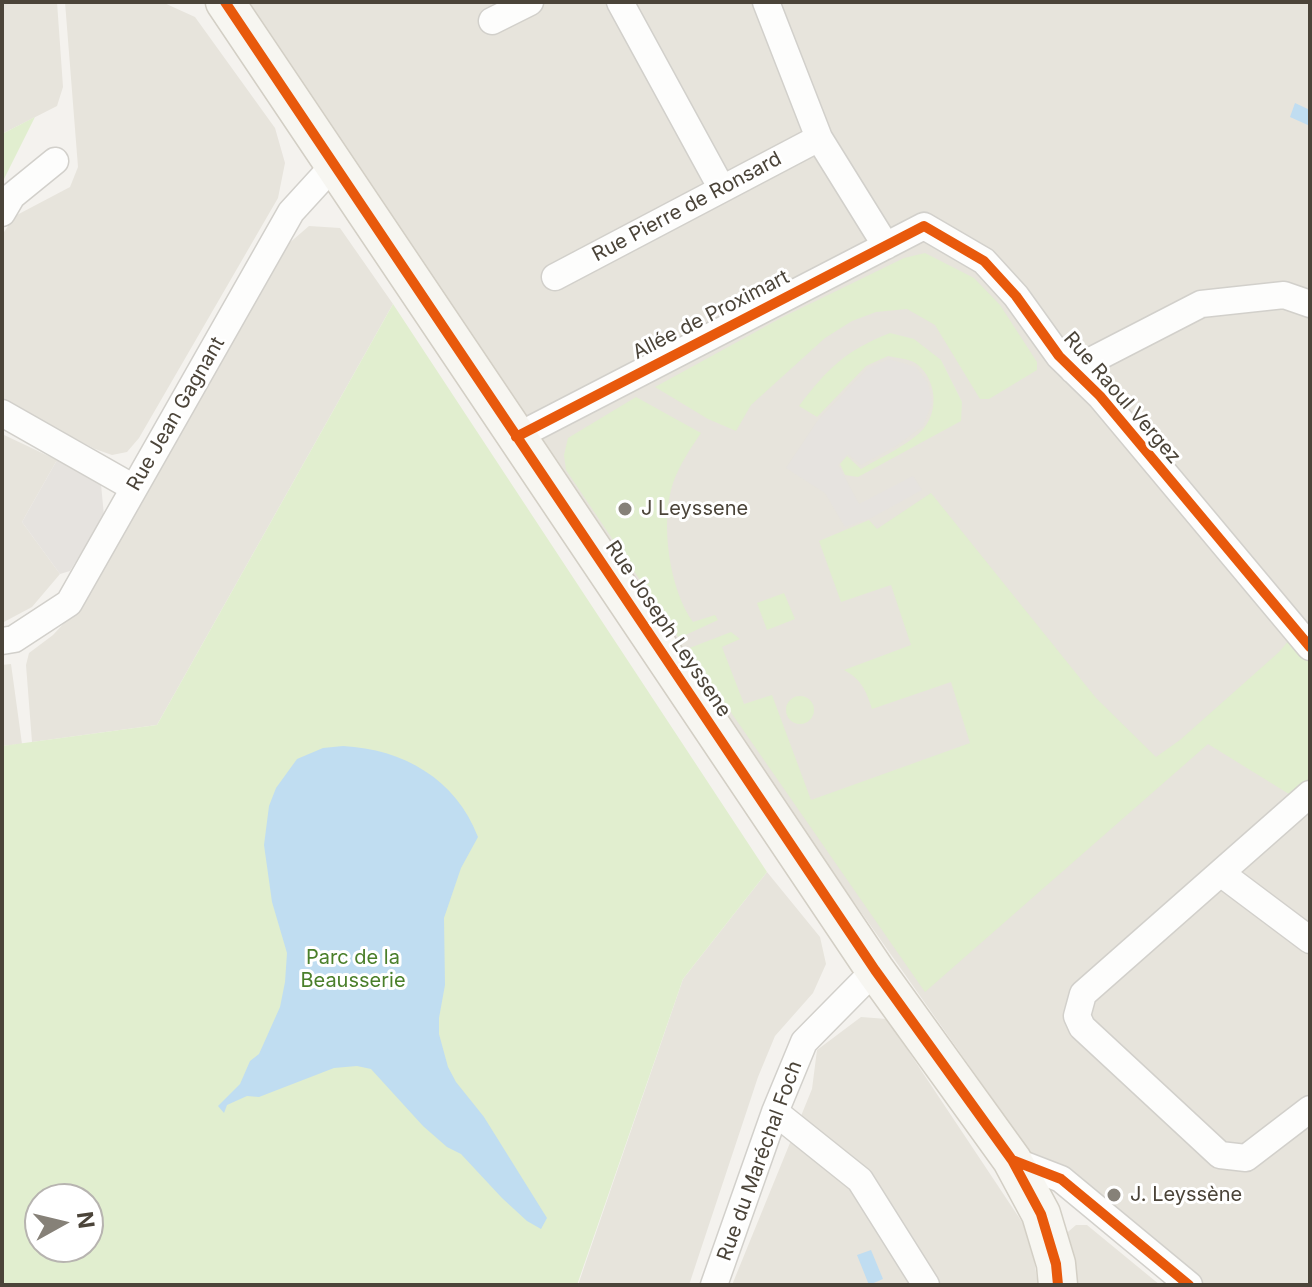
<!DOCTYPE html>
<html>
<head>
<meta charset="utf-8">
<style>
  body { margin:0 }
  #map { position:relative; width:1312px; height:1287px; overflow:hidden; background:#f4f2ee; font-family:Inter,sans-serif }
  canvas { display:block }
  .frame { position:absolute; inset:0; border:4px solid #4b4439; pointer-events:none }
  .north { position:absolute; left:24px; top:1183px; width:80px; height:80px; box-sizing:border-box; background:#fff; border:2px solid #b7b4b0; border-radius:50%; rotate:82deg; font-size:22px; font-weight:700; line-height:32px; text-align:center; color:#4b4439 }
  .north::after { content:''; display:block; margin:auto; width:28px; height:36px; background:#868178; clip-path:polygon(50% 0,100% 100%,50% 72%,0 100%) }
</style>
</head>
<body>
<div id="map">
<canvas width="1312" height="1287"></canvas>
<div class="frame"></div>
<div class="north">N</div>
</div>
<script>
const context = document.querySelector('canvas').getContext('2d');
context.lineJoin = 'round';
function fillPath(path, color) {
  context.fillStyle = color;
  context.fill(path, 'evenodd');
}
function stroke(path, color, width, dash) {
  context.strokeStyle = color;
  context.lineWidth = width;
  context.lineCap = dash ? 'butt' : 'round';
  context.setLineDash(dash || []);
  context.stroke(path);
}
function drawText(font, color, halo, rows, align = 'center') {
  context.font = font + ' Inter,sans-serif';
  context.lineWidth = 6;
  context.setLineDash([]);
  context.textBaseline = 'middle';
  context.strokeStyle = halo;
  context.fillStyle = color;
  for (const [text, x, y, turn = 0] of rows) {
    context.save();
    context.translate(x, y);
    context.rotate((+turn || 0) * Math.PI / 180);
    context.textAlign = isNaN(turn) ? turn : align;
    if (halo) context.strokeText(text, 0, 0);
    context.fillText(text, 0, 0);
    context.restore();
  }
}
const residential = new Path2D(`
  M57 2 63 87 57 106 2 134V4Z
  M65 2H162L195 17 275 128 285 163 278 198 139 438 127 452 112 455 95 449 2 400V235L15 216 70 187 78 167Z
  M243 2H1310V1285H1204L1149 1237 1030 1152 563 489Z
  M309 226 340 228 393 304 157 725 32 742 26 665 29 653 53 635 89 596 287 245Z
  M2 434 57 460 22 522 60 574 32 607 2 623Z
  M11 664 22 744 2 746V665Z
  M767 872 820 937 826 964 813 993 775 1036 758 1077 689 1285H578L683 979Z
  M861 1017 887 1019 1030 1234 1038 1285H732L812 1089 817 1050Z
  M1076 1225H1087L1160 1285H1069L1062 1237Z`);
const green = new Path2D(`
  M35 117 2 183V134Z
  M925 253 974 278 1000 305 1037 362V370L989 399H980L935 325 907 309 876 312 852 321 825 338 751 405 736 431 708 419 655 387 781 318 904 258Z
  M393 304 767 872 683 979 577 1285H2V746L157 725ZM40 1199H88V1247H40Z
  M890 333 914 339 941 360 962 402 961 421 858 477 845 475 840 464 847 456 861 469C879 458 911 444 924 428 939 410 936 380 918 365 912 359 897 358 888 356L866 366 817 417 799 406C827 369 846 350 890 333Z
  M636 397 701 433C690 449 680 464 673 483 660 522 669 589 693 622L715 615 718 620 679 638 566 470 564 455 568 438Z
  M931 493 1096 698 1156 757 1180 740 1279 652 1290 639 1310 663V807L1208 744 925 992 687 649 731 632 740 639 722 647 744 704 772 695 811 800 970 743 951 682 872 709C866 690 861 679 844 670L911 645 891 585 841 602 819 541 869 520 877 529Z
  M784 593 795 619 767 630 757 603Z
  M786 710a14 14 0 1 1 28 0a14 14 0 1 1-28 0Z`);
const parking = new Path2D(`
  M889 359 916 367 928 383 932 403 923 426 896 446 861 465 848 454 838 465 859 504 913 476 922 490 871 518 845 527 825 493 786 468 818 420 868 368Z
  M57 460 101 484 104 516 70 571 60 574 22 522Z`);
const water = new Path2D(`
  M1295 103 1310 110V126L1290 117Z
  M343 746C403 749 456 779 478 837L461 868 444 918 445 985 439 1018V1034L448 1067 456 1082 484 1117 547 1218 541 1229 527 1221 502 1198 461 1154 447 1147 423 1126 371 1069 357 1066 334 1068 259 1097 247 1096 227 1105 224 1113 218 1106 240 1084 250 1061 259 1054 280 1007 285 982 287 953 272 902 264 845 269 806 276 788 297 759 323 748Z
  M871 1250 883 1279 869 1285 857 1255Z`);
const street = new Path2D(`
  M620 2 722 189
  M766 2 819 138 886 246
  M492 21 530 2
  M2 213 12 196 55 161
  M555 277 819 138
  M1073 370 1201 304 1284 295 1310 304
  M2 413 134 488
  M516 437 924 226 984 261 1016 296 1059 356 1100 396 1310 647
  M2 641 14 639 69 603 291 212 333 166
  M1310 794 1083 994 1077 1016 1082 1027 1220 1155 1246 1158 1310 1109
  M1222 874 1310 940
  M775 1112 860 1180 926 1285
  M1012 1160 1061 1179 1189 1285
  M714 1285 775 1112 804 1042 875 970`);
const secondary = new Path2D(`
  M225 2 875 970 1012 1160 1041 1214 1056 1264 1058 1285`);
const cycleway = new Path2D(`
  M225 2 875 970 1012 1160 1041 1214 1056 1264 1058 1285
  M516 437 924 226 984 261 1016 296 1059 356 1100 396 1310 647
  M1012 1160 1061 1179 1189 1285`);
const markers = [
  [625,509,8,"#868178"],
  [1114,1195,8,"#868178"]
];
const streetNames = [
  ["Rue Pierre de Ronsard",687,207,-28],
  ["Allée de Proximart",711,315,-27],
  ["Rue Raoul Vergez",1122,398,49],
  ["Rue Jean Gagnant",176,414,-60],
  ["Rue Joseph Leyssene",668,629,56],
  ["Rue du Maréchal Foch",760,1161,-70]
];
const poiNames = [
  ["J Leyssene",641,509],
  ["J. Leyssène",1130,1195]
];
const parkNames = [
  ["Parc de la",353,958],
  ["Beausserie",353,981]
];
fillPath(residential, '#e7e4dc');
fillPath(green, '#e1eecf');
fillPath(parking, '#e6e3df');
fillPath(water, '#c0ddf1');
stroke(street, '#d2d0cb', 29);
stroke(secondary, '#d3cfc5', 41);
stroke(street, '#fdfdfc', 26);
stroke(secondary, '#f7f6f1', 38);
stroke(cycleway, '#e8590c', 10);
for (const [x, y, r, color] of markers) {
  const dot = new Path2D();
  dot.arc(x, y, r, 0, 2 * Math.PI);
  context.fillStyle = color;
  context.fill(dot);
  stroke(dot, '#fff', 3);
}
drawText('20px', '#4b4439', '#fff', streetNames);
drawText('20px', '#4b4439', '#fff', poiNames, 'left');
drawText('20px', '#4a7f2a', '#fff', parkNames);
</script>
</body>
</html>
